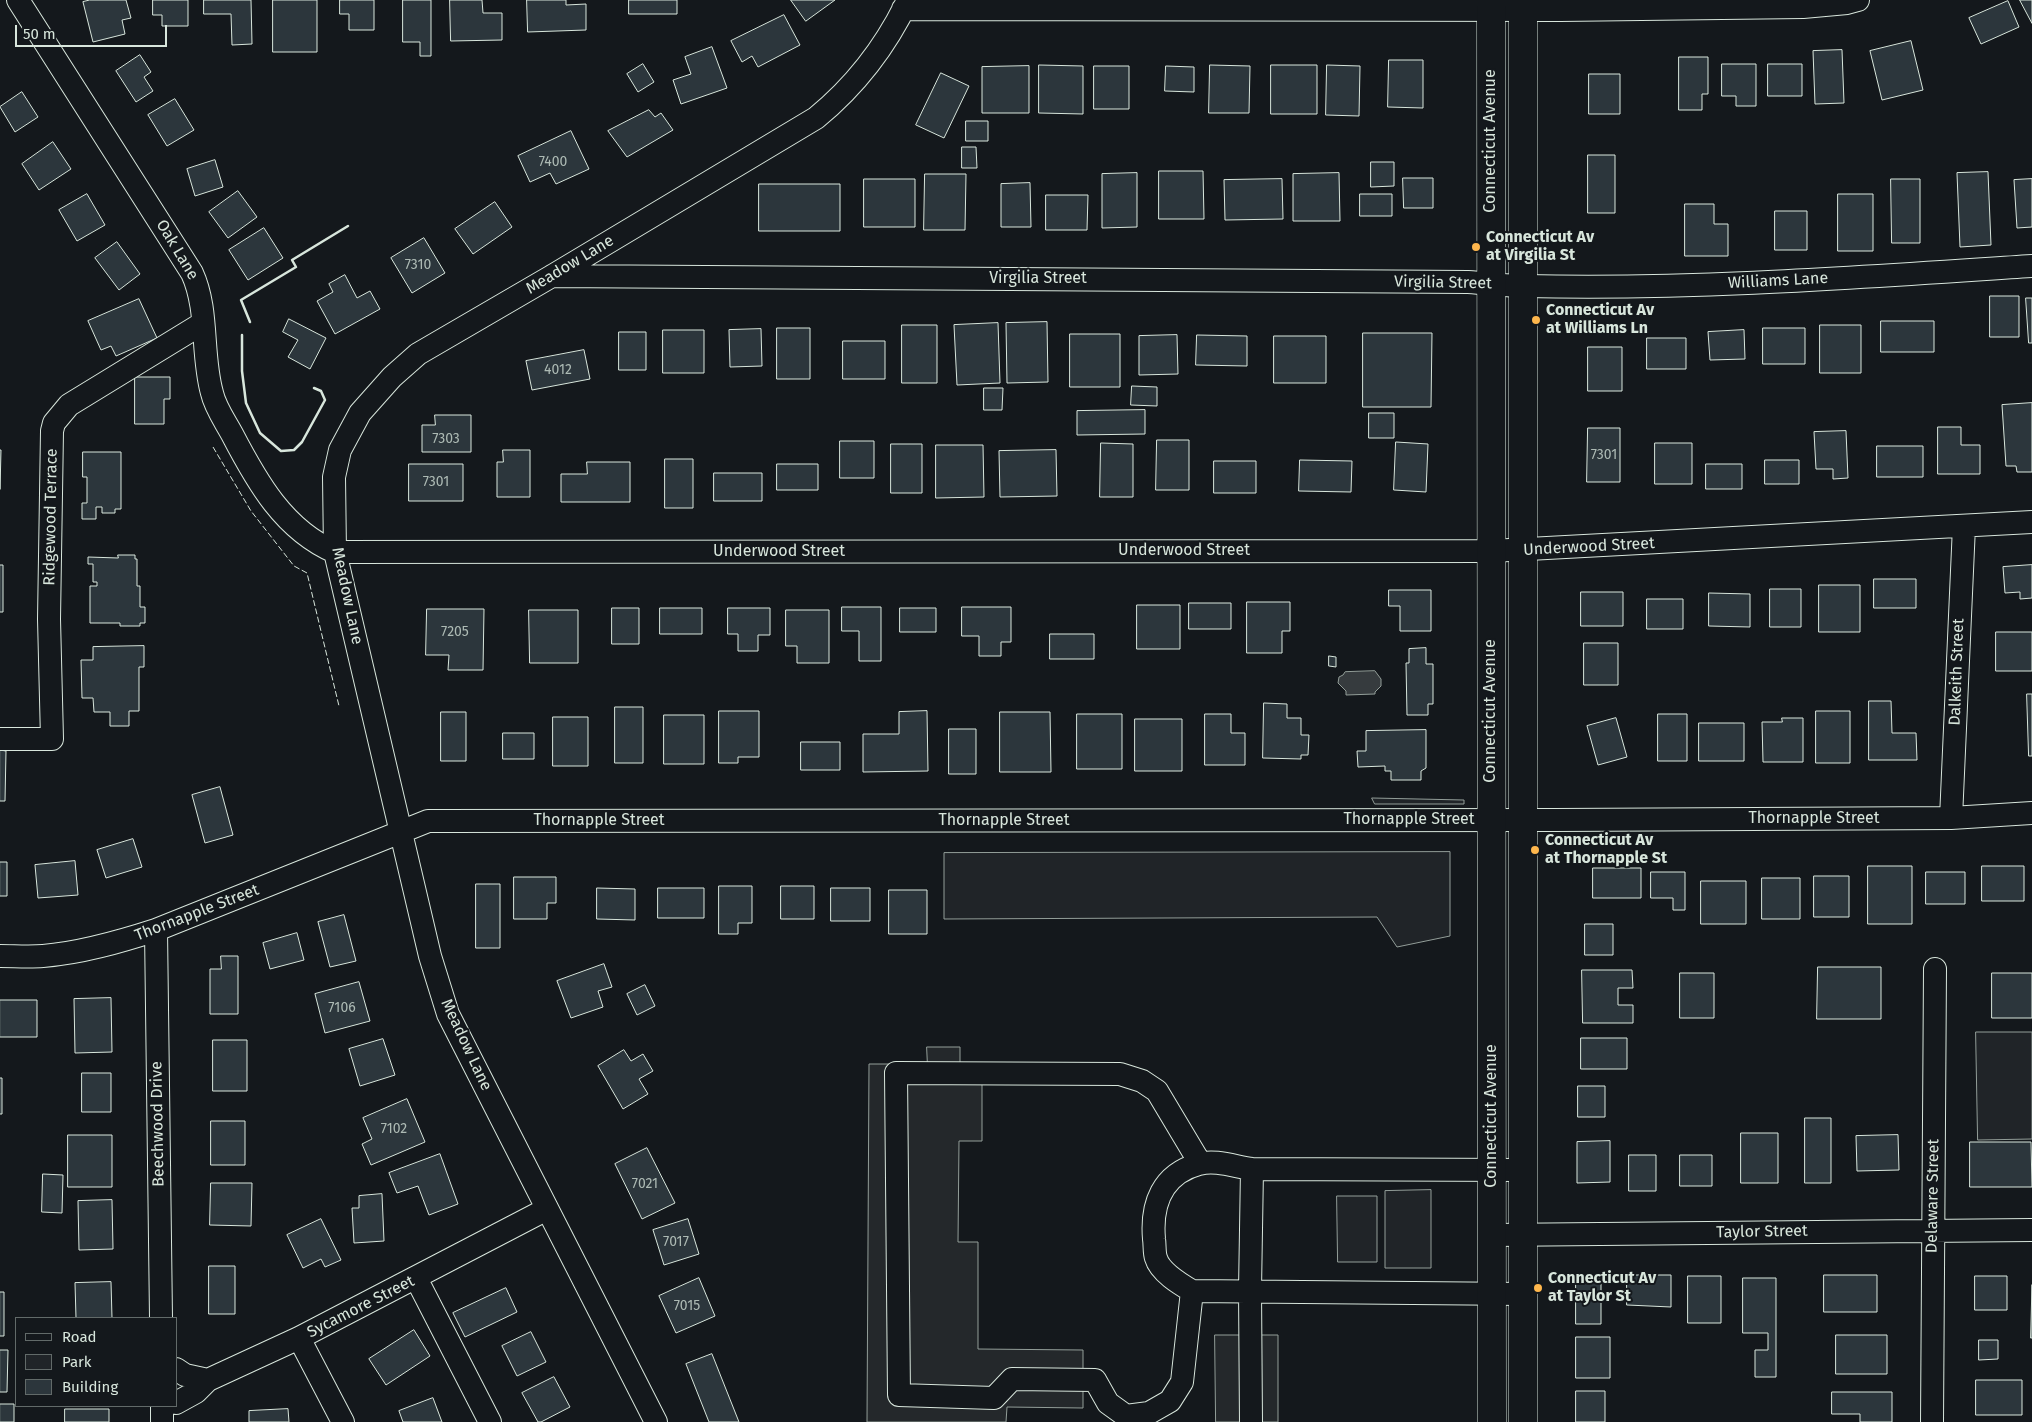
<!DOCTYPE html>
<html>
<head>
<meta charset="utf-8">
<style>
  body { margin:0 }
  #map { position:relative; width:2032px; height:1422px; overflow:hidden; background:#14181c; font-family:"Fira Sans",sans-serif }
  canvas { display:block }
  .legend { position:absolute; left:15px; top:1317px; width:162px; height:90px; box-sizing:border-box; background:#14181c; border:1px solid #626a69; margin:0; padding:6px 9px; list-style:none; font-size:15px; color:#d8e6dc }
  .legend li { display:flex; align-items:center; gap:10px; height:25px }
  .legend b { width:25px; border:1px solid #626a69 }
  .scale { position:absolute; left:15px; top:25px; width:152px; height:22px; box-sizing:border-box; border:2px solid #d8e6dc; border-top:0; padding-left:6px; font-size:15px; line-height:18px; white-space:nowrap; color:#d8e6dc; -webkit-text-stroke:4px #14181c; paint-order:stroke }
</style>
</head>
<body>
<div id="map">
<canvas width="2032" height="1422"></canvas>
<ul class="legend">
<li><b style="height:6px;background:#14181c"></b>Road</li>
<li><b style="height:14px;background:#202428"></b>Park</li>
<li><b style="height:14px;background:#2c363c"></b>Building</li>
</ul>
<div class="scale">50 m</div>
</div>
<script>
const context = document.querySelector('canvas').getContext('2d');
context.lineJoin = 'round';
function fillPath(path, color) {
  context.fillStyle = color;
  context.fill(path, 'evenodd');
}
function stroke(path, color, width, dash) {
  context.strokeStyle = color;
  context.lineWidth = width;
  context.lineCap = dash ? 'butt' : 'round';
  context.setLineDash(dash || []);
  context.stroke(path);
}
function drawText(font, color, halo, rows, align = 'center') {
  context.font = font + ' "Fira Sans",sans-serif';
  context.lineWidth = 4;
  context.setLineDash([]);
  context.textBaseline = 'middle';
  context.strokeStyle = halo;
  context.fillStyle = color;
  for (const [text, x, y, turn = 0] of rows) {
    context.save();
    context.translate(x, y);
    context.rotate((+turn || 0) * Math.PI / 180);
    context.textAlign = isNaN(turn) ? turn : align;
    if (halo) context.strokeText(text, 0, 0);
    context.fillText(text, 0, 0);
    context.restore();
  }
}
const green = new Path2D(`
  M1372 798 1464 800V804H1375Z
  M1450 852V936L1397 947 1377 917 944 919V853Z
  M1976 1032H2032V1139L1978 1140Z
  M1431 1190V1268H1385V1191Z
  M1337 1196H1377V1262H1338Z`);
const parking = new Path2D(`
  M927 1047H960V1067H982V1141H959L958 1242H978V1349L1083 1350V1408L1007 1407 1006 1422H867L869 1064H927Z
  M1215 1335H1278V1422H1216Z`);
const water = new Path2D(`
  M1375 671 1381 679V686L1375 692V694L1346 695V691L1338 683 1339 677 1343 675 1345 672Z`);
const building = new Path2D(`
  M90 0H126L131 18 122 20 125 34 93 42 83 2Z
  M153 0H188V26H162V15H153Z
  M204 0H251L252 44 232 45 231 14H204Z
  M273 0H317V52H273Z
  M340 0H374V30H349V14H340Z
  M403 0H431V56H420V42H403Z
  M450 0H482L483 13H502V40L451 41Z
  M527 0H566V5L586 4V30L528 32Z
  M629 0H677V14H629Z
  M791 0H835L806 21Z
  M2020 0H2032V23Z
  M2008 1 2019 27 1981 44 1969 18Z
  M784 15 800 45 758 67 752 56 742 62 731 41Z
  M1911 41 1923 90 1882 100 1870 51Z
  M712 47 727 88 681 104 673 80 691 74 685 57Z
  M1842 50 1844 103 1815 104 1813 51Z
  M140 55 151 72 144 77 153 91 136 102 116 71Z
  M1679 57H1708V94H1702V110H1679Z
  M1389 60H1423V108L1388 107Z
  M643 64 654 82 638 92 627 74Z
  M1722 64H1756V106H1736V96H1722Z
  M1768 64H1802V96H1768Z
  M1039 65 1083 66V114L1039 113Z
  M1210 65 1250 66 1249 113H1209Z
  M1271 65H1317V114H1271Z
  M1327 65 1360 66 1359 116 1326 115Z
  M1029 66V113H982V67Z
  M1094 66H1129V109H1094Z
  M1166 66 1194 67V92L1165 91Z
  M941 73 969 86 944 138 916 125Z
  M1589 74H1620V114H1589Z
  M22 92 38 117 15 132 0 107Z
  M175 99 194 130 167 146 148 115Z
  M649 110 655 117 661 113 673 130 627 157 608 131Z
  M966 121H988V141H966Z
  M571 131 589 169 556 184 550 173 530 182 518 156Z
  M53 142 71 169 39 190 22 164Z
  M962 147H976L977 168H962Z
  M1588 155H1615V213H1588Z
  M215 160 223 187 195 196 187 169Z
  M1371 162H1394V186L1371 187Z
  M1159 171H1203L1204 219H1159Z
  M1988 172 1991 245 1960 247 1957 173Z
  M1137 173V227L1102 228V174Z
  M1339 173 1340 221H1293V174Z
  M925 174H966L965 230H924Z
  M1403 178H1433V208H1404Z
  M864 179H915V227H864Z
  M1282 179 1283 219 1225 220 1224 180Z
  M1891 179H1920V243H1892Z
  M2032 179V227L2017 228 2014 180Z
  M1030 183 1031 227H1001V184Z
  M759 184H840V231H759Z
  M238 191 257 217 228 238 209 212Z
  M87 194 105 225 77 241 59 210Z
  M1360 194H1392V216H1360Z
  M1838 194H1873V251H1838Z
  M1046 195H1088L1087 230H1046Z
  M495 202 512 227 473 254 455 229Z
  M1685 204H1714V224H1728V256H1685Z
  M1775 211H1807V250H1775Z
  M264 228 283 258 248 280 229 250Z
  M424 238 445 273 412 293 391 258Z
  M117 242 140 274 119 290 95 258Z
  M345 275 357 298 370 291 380 309 335 334 317 301 333 292 329 284Z
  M1990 296H2019V337H1990Z
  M2026 298H2032V343H2029Z
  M139 299 157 338 116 356 111 346 101 350 88 321Z
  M289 319 326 338 310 369 288 357 298 340 283 332Z
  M1881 321H1934V352H1881Z
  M1047 322 1048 382 1007 383 1006 323Z
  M998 323 1000 383 957 385 954 325Z
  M902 325H937V383H902Z
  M1820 325H1861V373H1820Z
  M777 328H810V379H777Z
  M1763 328H1805V364H1763Z
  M761 329 762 366 730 367 729 330Z
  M663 330H704V373H663Z
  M1744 330 1745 359 1710 360 1708 332Z
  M619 332H646V370H619Z
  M1363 333H1432L1431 407H1363Z
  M1070 334H1120V387H1070Z
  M1177 335 1178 374 1139 375V336Z
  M1197 335 1247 336V366L1196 365Z
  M1274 336H1326V383H1274Z
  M1647 338H1686V369H1647Z
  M843 341H885V379H843Z
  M1588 347H1622V391H1588Z
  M584 350 590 379 532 390 526 361Z
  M135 377H170V399H164V424H135Z
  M1132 386 1157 387V406L1131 405Z
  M984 388H1003L1002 410H984Z
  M2032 403V472H2017L2016 466H2006L2002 405Z
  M1145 410V434L1077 435V411Z
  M1369 413H1394V438H1369Z
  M435 415H471V452H422V425H435Z
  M1938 427H1961V445H1980V474H1938Z
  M1588 428H1620V482H1587Z
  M1846 431 1848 478 1833 479V469H1816L1814 432Z
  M1157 440H1189V490H1156Z
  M840 441H874V478H840Z
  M1396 442 1428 444 1426 492 1394 490Z
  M1101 443 1133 444V497H1100Z
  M1655 443H1692V484H1655Z
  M891 444H922V493H891Z
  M936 445H983L984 497 936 498Z
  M1877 446H1923V477H1877Z
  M0 450H1L0 489Z
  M503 450H530V497H497V462H503Z
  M1056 450 1057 496 1000 497 999 451Z
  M83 452H121V509H115V513H102V507H96V519H82V503H87V477H83Z
  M665 459H693V508H665Z
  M1300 460 1352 461 1351 492 1299 491Z
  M1765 460H1799V484H1765Z
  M1214 461H1256V493H1214Z
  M587 462H630V502H561V474H587Z
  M409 464H463V501H409Z
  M777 464H818V490H777Z
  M1706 464H1742V489H1706Z
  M714 473H762V501H714Z
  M118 555H135V559H137V586H140V607H145V623H140V626H120V623H90V586H97V582H93V564H88V557L118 558Z
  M0 565H3V612H0Z
  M2032 565V598L2020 599V592L2005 593 2003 567Z
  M1874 579H1916V608H1874Z
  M1819 585H1860V632H1819Z
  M1770 589H1801V627H1770Z
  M1389 590H1431V631H1400V606H1389Z
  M1581 592H1623V626H1581Z
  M1709 593 1750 594V627L1709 626Z
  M1647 599H1683V629H1647Z
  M1247 602H1290V631H1282V653H1247Z
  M1189 603H1231V629H1189Z
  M1137 605H1180V649H1137Z
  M842 607H881V661H859V631H842Z
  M962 607H1011V642H1001V656H979V636H962Z
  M612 608H639V644H612Z
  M660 608H702V634H660Z
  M728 608H770V635H758V651H738V634H728Z
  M900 608H936V632H900Z
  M427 609H484L483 670H448L449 655H426Z
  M529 610H578V663H530Z
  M786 610H829V663H797V646H786Z
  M1996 632H2032V671H1996Z
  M1050 634H1094V659H1050Z
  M1584 643H1618V685H1584Z
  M144 646V667H139V711H129V726H110V712H94L93 698H82L81 660H93V647Z
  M1426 648V664H1433V704H1428V715H1407L1406 663H1409V649Z
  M1329 656 1336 657V667L1329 666Z
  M2027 694H2032V756H2029Z
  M1869 701H1891L1892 733H1916L1917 760H1869Z
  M1264 703 1287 704V718H1301V735H1309L1308 755H1301V759L1263 758Z
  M615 707H643V763H615Z
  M719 711H759V757H738V763H719Z
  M927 711 928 771 863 772V734H899V712Z
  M1816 711H1850V763H1816Z
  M441 712H466V761H441Z
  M1000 712H1050L1051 772H1000Z
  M1077 714H1122V769H1077Z
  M1205 714H1231V733H1245V765H1205Z
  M1658 714H1687V761H1658Z
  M664 715H704V764H664Z
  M553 717H588V766H553Z
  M1616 718 1627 757 1598 765 1587 726Z
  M1782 718H1803V762H1763L1762 722H1782Z
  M1135 719H1182V771H1135Z
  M1699 723H1744V761H1699Z
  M949 729H976V774H949Z
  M1426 730V768L1421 771V780H1391V771H1385V766L1358 767 1357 751H1366V731Z
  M503 733H534V759H503Z
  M801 742H840V770H801Z
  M0 750 6 751 5 801H0Z
  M220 787 233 835 205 843 192 795Z
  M133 839 142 867 106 878 97 850Z
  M75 861 78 895 38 898 35 865Z
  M0 862H7V896H0Z
  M1868 866H1912V924H1868Z
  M1982 866H2024V901H1982Z
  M1593 868H1641V898H1593Z
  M1651 872H1685V910H1673V898H1651Z
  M1926 872H1965V904H1926Z
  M1814 876H1849V917H1814Z
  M514 877H556V903H547V919H514Z
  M1762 878H1800V919H1762Z
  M1701 881H1746V924H1701Z
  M476 884H500V948H476Z
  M719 886H752V923H738V934H719Z
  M781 886H814V919H781Z
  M597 888 635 889V920L597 919Z
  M658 888H704V918H658Z
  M831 888H870V921H831Z
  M889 890H927V934H889Z
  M344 915 356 961 330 967 318 922Z
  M1585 924H1613V955H1585Z
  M297 933 304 960 270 969 263 943Z
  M221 956H238V1014H210V969H221Z
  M604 964 612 987 598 991 603 1007 571 1018 557 981Z
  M1818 967H1881V1019H1817Z
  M1582 970H1632L1633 988H1618V1005H1633V1023H1583Z
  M1680 973H1714V1018H1680Z
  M1992 973H2032V1018H1992Z
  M359 982 370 1021 325 1033 315 994Z
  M645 985 655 1006 637 1015 627 994Z
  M111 998 112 1052 75 1053 74 999Z
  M0 1000H37V1037H0Z
  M1581 1038H1627V1069H1581Z
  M383 1039 395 1075 360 1086 349 1049Z
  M213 1040H247V1091H213Z
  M624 1050 631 1061 643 1054 653 1071 639 1079 648 1094 623 1109 598 1066Z
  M82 1073H111V1112H82Z
  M0 1078H2V1114H0Z
  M1578 1086H1605V1117H1578Z
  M407 1099 425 1142 371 1165 362 1144 372 1139 363 1118Z
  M1805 1118H1831V1183H1805Z
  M211 1121H245V1165H211Z
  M1741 1133H1778V1183H1741Z
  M68 1135H112V1187H68Z
  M1898 1135 1899 1170 1857 1171 1856 1136Z
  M1610 1141V1182L1577 1183V1142Z
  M1970 1142H2031L2032 1187H1970Z
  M647 1148 675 1203 642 1219 615 1164Z
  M440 1154 458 1204 429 1215 418 1186 397 1193 389 1173Z
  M1629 1155H1656V1191H1629Z
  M1680 1155H1712V1186H1680Z
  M43 1174 63 1175 62 1213 42 1212Z
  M211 1183H252L251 1226 210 1225Z
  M382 1194 384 1241 354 1243 352 1208H359V1196Z
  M112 1200 113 1249 79 1250 78 1201Z
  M321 1219 341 1260 325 1267 321 1259 303 1268 287 1235Z
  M688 1219 699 1254 664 1265 653 1230Z
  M209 1266H235V1314H209Z
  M1627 1275H1671V1307L1627 1305Z
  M1824 1275H1877V1312H1824Z
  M1688 1276H1721V1323H1688Z
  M1975 1276H2007V1310H1975Z
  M699 1278 715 1316 676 1333 659 1296Z
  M1743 1278H1776V1377H1755V1350H1768V1333H1743Z
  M1576 1279H1601V1324H1576Z
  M111 1282 112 1318H76L75 1283Z
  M2032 1285V1338H2031Z
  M506 1288 517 1312 465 1337 453 1313Z
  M0 1292H4V1336H0Z
  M414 1330 430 1356 386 1385 369 1359Z
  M531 1332 546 1362 517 1376 502 1346Z
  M1836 1335H1887V1374H1836Z
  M1576 1337H1610V1378H1576Z
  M1979 1340H1998V1359L1979 1360Z
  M0 1350H8L7 1392H0Z
  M712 1354 739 1422H709L686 1364Z
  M554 1377 570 1407 541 1422H538L522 1393Z
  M1976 1380H2022V1415H1976Z
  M1576 1391H1605V1422H1576Z
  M1832 1392H1892V1422H1860V1414H1832Z
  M433 1398 442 1422H403L399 1411Z
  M0 1404H14V1422H0Z
  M65 1409H109V1422H65Z
  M288 1409 289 1422H249V1411Z`);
const minor = new Path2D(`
  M18 0 192 273C209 310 201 354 212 393 215 407 225 421 232 434 257 482 284 530 335 552L1491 551 2032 522
  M903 9 1560 10 1803 7 1847 3 1858 0
  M552 276 1468 282C1487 283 1506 286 1525 286 1694 290 1864 277 2032 266
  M0 739H52L49 619 52 431 54 423 69 405 203 323
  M1951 818 1964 526
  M156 930 161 1318
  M0 956C14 956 29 957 43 956 81 953 119 942 156 930L428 821 1556 820 1951 818 2032 813
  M1523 1170 1252 1169C1236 1167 1215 1159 1199 1164 1162 1174 1151 1204 1154 1239 1155 1245 1154 1252 1156 1258 1160 1272 1180 1284 1192 1291L1523 1294
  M1492 1235 2032 1230
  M416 1278 490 1422
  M1192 1291 1182 1382 1170 1401 1149 1413 1126 1416 1108 1403 1095 1380 1012 1379 994 1398 899 1395 896 1073 1120 1074 1142 1081 1157 1091 1200 1163
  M299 1338 343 1422
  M176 1369 185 1375 208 1380
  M176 1403 196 1392 208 1380 299 1338 547 1209
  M162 1422V1406
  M656 1422 448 1014 430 956 335 552 334 477 340 450 360 413 392 377 418 354 552 276 816 118C855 86 886 46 908 0
  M1251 1422 1250 1290 1252 1169
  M1932 1422 1935 969`);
const major = new Path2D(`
  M1491 0 1492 1422
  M1523 0V1422`);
const fence = new Path2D(`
  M213 447 251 511 294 566 307 573 339 706`);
const wall = new Path2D(`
  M250 322 241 300 296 267 292 260 348 226
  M242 335V371L246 403 260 433 281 451 294 450 302 442 325 400 321 391 314 388`);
const markers = [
  [1476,247,5,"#ffb74d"],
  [1536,320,5,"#ffb74d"],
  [1535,850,5,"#ffb74d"],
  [1538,1288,5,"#ffb74d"]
];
const numberNames = [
  ["7400",553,162],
  ["7310",418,265],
  ["4012",558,370],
  ["7303",446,439],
  ["7301",1604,455],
  ["7301",436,482],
  ["7205",455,632],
  ["7106",342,1008],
  ["7102",394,1129],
  ["7021",645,1184],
  ["7017",676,1242],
  ["7015",687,1306]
];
const streetNames = [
  ["Connecticut Avenue",1491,141,-90],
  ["Oak Lane",177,250,59],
  ["Meadow Lane",570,265,-31],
  ["Virgilia Street",1038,279],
  ["Williams Lane",1778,281,-3],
  ["Virgilia Street",1443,283,1],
  ["Ridgewood Terrace",51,517,-89],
  ["Underwood Street",1589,547,-3],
  ["Underwood Street",1184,551],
  ["Underwood Street",779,552],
  ["Meadow Lane",347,596,78],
  ["Dalkeith Street",1957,672,-88],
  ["Connecticut Avenue",1491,711,-90],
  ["Thornapple Street",1814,819],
  ["Thornapple Street",1409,820],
  ["Thornapple Street",599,821],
  ["Thornapple Street",1004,821],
  ["Thornapple Street",197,913,-21],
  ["Meadow Lane",466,1045,65],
  ["Connecticut Avenue",1492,1116,-90],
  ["Beechwood Drive",158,1124,-91],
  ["Delaware Street",1933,1196,-89],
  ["Taylor Street",1762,1232,-1],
  ["Sycamore Street",361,1307,-27]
];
const poiNames = [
  ["Connecticut Av",1486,238],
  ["at Virgilia St",1486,256],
  ["Connecticut Av",1546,311],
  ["at Williams Ln",1546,329],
  ["Connecticut Av",1545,841],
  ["at Thornapple St",1545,859],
  ["Connecticut Av",1548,1279],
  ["at Taylor St",1548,1297]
];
fillPath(green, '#202428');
stroke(green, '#939e99', 1);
fillPath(parking, '#24282b');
stroke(parking, '#939e99', 1);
fillPath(water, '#363b3e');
stroke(water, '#939e99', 1);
fillPath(building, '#2c363c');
stroke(building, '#d8e6dc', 1);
stroke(minor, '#d8e6dc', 24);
stroke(major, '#d8e6dc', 29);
stroke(minor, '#14181c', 22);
stroke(major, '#14181c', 28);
stroke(fence, '#d8e6dc', 1, [6, 2.5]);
stroke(wall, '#d8e6dc', 2.5);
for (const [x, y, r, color] of markers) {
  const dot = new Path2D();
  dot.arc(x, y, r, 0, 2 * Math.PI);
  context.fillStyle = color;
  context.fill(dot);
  stroke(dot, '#14181c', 2);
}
drawText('14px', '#adbab4', null, numberNames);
drawText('16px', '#d8e6dc', '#14181c', streetNames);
drawText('bold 16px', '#d8e6dc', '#14181c', poiNames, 'left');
</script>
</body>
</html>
